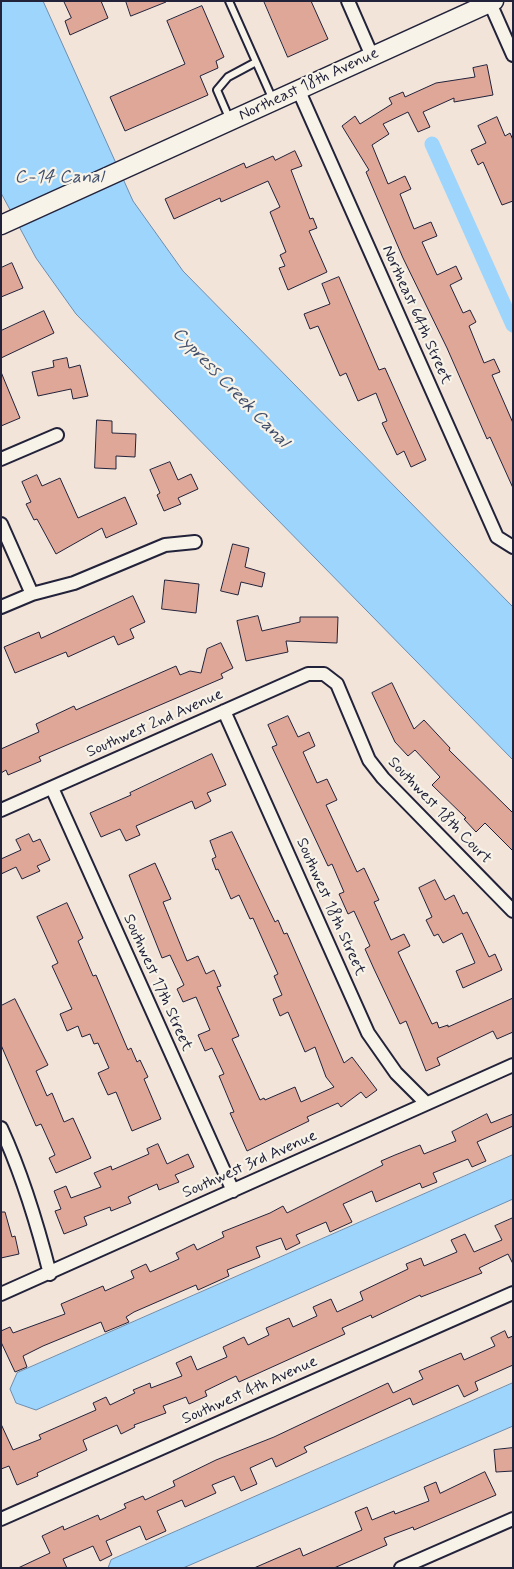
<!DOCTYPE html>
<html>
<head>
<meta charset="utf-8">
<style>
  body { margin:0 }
  #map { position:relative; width:514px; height:1569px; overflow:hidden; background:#f2e4d8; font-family:Mynerve,sans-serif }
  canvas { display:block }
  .frame { position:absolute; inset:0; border:2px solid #22223b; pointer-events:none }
</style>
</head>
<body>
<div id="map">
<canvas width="514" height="1569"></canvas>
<div class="frame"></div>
</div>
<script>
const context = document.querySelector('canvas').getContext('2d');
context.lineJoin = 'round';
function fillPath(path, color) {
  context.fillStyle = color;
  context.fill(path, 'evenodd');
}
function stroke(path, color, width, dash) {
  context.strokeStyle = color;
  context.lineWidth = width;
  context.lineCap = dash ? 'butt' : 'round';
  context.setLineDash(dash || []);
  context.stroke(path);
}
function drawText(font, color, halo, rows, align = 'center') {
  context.font = font + ' Mynerve,sans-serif';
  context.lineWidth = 4.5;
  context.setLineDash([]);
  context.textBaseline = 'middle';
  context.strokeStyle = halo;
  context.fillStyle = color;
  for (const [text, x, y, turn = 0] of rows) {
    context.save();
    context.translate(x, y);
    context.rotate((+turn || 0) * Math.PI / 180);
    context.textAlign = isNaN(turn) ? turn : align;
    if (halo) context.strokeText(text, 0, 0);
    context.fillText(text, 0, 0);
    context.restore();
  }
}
const water = new Path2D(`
  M1 1H43L133 201 183 271 513 607V760L76 314 36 258 1 193Z
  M513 1155V1199L36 1410 16 1403 10 1389 17 1373Z
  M513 1383V1426L183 1568H108L111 1560Z`);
const canal = new Path2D(`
  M432 144 513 325`);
const building = new Path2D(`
  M64 1H101L108 18 70 35 65 21 71 18Z
  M126 1H166V2L131 16Z
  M264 1H311L328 39 288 57Z
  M202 6 224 57 216 61 218 68 200 76 208 95 125 131 110 97 185 64 167 21Z
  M487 65 493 95 454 102V98L423 112 430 127 418 132 408 112 383 124 389 134 372 145 388 184 405 176 411 189 400 194 414 229 431 222 437 236 422 242 437 275 456 266 462 279 450 285 463 313 470 310 476 322 469 326 484 363 494 359 500 372 492 375 513 423V488L490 437 487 439 447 348 403 258 366 172 369 170 342 126 355 116 360 124 392 104 389 98 403 92 405 97 436 83 475 77 473 68Z
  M497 117 505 136 510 133 513 140V201L502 205 483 162 478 165 471 150 486 143 478 126Z
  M295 151 302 166 291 170 310 219 313 218 317 228 309 231 327 272 288 290 279 268 285 266 280 255 286 252 270 212 280 207 268 181 221 202 220 198 174 219 165 199 244 163 246 168 273 156 275 160Z
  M12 263 23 288 1 297V268Z
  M339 277 379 370 385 368 426 460 411 467 404 451 397 455 382 423 387 421 376 393 358 401 346 373 340 376 318 326 310 329 304 314 330 304 322 284Z
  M44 311 54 333 1 358V331Z
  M67 358 69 368 80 365 88 396 73 399 71 389 38 396 32 372 54 367 53 361Z
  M1 372 20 418 1 426Z
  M97 420 112 421V433L136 434 135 457 116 456V469L95 468Z
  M170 462 178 480 191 474 198 489 178 498 181 504 164 511 157 495 160 493 150 470Z
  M37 475 42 486 60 478 78 518 125 497 137 524 106 538 102 528 56 554 37 519 34 520 26 504 31 502 22 482Z
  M233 544 249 548 245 567 265 573 262 587 241 582 238 595 221 591Z
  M165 580 199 584 196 613 162 609Z
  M133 596 145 622 130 629 134 638 118 645 114 636 68 657 66 652 15 673 4 647 39 632 41 638Z
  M258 616 262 631 300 622V617H338L337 643 286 641 288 652 246 661 237 621Z
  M221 643 233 668 221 674 223 678 39 757 41 761 8 775 6 770 1 773V749L39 732 36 724 74 706 76 710 176 666 180 675 190 671 201 673 207 649Z
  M392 683 414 729 424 720 450 748 449 750 513 813V851L485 823 476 832 464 819 466 818 432 785 440 777 415 750 408 756 395 742 372 693Z
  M288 716 298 737 309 732 315 746 303 752 317 783 327 779 337 800 326 805 357 872 364 868 379 900 374 902 391 940 404 934 410 946 398 952 432 1024 437 1022 439 1028 448 1025V1027L513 998V1032L497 1039 493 1031 437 1058 440 1065 426 1071 406 1021 400 1024 374 969 365 949 370 946 354 911 348 914 339 894 344 892 332 864 328 866 272 747 277 745 268 725Z
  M212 754 226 785 207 793 211 801 195 809 192 801 136 826 140 835 126 841 120 829 101 837 90 813 131 795 130 793Z
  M232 832 275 922 278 920 284 934 287 933 344 1063 352 1057 377 1090 366 1098 361 1092 341 1107 338 1103 307 1117 309 1121 247 1151 230 1113 234 1112 219 1076 224 1074 212 1048 205 1051 198 1035 210 1030 196 997 183 1002 177 989 184 985 170 955 162 958 129 875 155 863 171 899 163 902 187 961 198 956 206 974 214 970 221 986 217 987 239 1036 232 1039 260 1100 264 1098 265 1100 295 1087 301 1102 334 1087 326 1077 315 1047 305 1052 288 1012 280 1016 273 999 282 995 274 976 278 974 253 918 250 919 239 895 231 899 218 869 216 870 212 859 216 857 210 841Z
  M29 834 33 842 40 839 50 860 37 866 40 871 22 879 16 867 1 874V859L21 850 16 840Z
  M435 880 445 900 454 895 463 914 467 912 489 957 495 954 502 970 463 988 456 971 475 963 462 933 443 943 438 934 434 936 426 920 432 917 419 888Z
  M67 903 83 938 78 941 93 976 96 975 128 1050 131 1048 137 1062 140 1060 148 1077 144 1079 161 1119 132 1131 116 1092 108 1095 98 1073 109 1068 98 1043 94 1044 90 1034 82 1037 78 1026 67 1031 60 1014 72 1009 52 966 58 963 37 917Z
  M15 999 48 1065 36 1071 47 1096 52 1093 64 1122 73 1118 91 1158 56 1173 49 1158 55 1155 41 1124 36 1126 1 1045V1006Z
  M487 1114 491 1123 513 1114V1126L477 1142 486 1161 472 1167 468 1159 433 1173 437 1182 422 1188 420 1183 376 1202 372 1191 343 1204 352 1222 330 1232 326 1222 296 1235 300 1243 286 1250 281 1238 256 1247 260 1257 227 1270 229 1276 198 1290 196 1285 134 1312 126 1317 129 1322 105 1332 101 1322 43 1346 23 1356 27 1367 15 1372 1 1342V1331L10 1327 13 1333 65 1314 61 1304 103 1286 105 1291 134 1278 131 1271 146 1264 150 1272 179 1259 176 1253 194 1244 197 1250 224 1237 222 1232 270 1213 283 1206 287 1213 383 1165 381 1161 395 1155 420 1145 424 1154 456 1141 452 1132Z
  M158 1144 167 1164 188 1154 194 1167 175 1175 179 1182 159 1190 157 1184 128 1197 131 1203 111 1211 110 1207 84 1217 87 1225 64 1234 55 1211 61 1209 54 1191 66 1186 71 1198 101 1187 94 1173 111 1166 112 1170 149 1154 147 1149Z
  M1 1212H5L12 1237 15 1236 19 1254 1 1258Z
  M513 1218V1264L508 1254 479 1268 482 1273 421 1297 420 1295 372 1318 371 1315 342 1328 345 1334 239 1382 236 1376 205 1391 207 1396 189 1404 186 1397 163 1406 166 1413 134 1425 135 1427 121 1434 117 1425 83 1440 87 1450 37 1473 38 1476 17 1485 9 1466 1 1469V1424L13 1450 41 1439 39 1435 96 1410 93 1403 106 1397 110 1405 135 1393 133 1390 150 1383 151 1388 182 1376 176 1363 191 1356 197 1370 227 1357 223 1347 244 1337 248 1345 269 1335 266 1328 289 1318 293 1327 317 1316 313 1307 331 1299 337 1312 363 1300 360 1292 408 1269 406 1264 421 1258 424 1266 457 1252 451 1240 465 1234 474 1252 502 1240 495 1226Z
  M505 1331 508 1338 513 1336V1365L475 1382 478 1390 464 1397 458 1385 413 1405 410 1398 304 1447 307 1452 276 1467 272 1458 250 1468 257 1484 241 1491 234 1476 212 1485 216 1493 185 1507 182 1500 157 1511 166 1531 146 1540 140 1526 106 1541 112 1555 100 1561 93 1546 63 1559 67 1568H18L50 1553 42 1536 63 1526 64 1530 98 1515 100 1520 126 1508 124 1504 143 1496 145 1500 175 1486 173 1481 216 1460 274 1437 388 1383 393 1393 423 1379 419 1371 461 1353 464 1360 495 1346 491 1338Z
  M513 1448V1471L496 1472 494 1450Z
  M485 1472 496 1495 414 1530 413 1527 384 1538 387 1545 334 1568H254L300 1548 303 1556 362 1530 355 1512 367 1507 372 1520 394 1511 395 1514 429 1501 424 1487 436 1482 440 1493Z`);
const lane = new Path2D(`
  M229 1 273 100
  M230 120 217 90 228 77 256 62`);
const street = new Path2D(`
  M348 1 372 56
  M490 3 513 55
  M298 89 497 537 513 547
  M1 459 57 435
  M1 524 32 594
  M1 607 32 594 74 583 165 545 195 542
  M224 711 368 1033 396 1073 426 1103
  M52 788 233 1191
  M1 810 308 674H324L337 684 369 760 383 778 513 911
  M1 1128C23 1176 37 1223 50 1274
  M1 1294 513 1065
  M1 1519 513 1293
  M401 1568 513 1519`);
const secondary = new Path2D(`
  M1 225 494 1`);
const streetNames = [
  ["Northeast 18th Avenue",309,85,-25],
  ["Northeast 64th Street",416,315,66],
  ["Southwest 2nd Avenue",155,724,-24],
  ["Southwest 18th Court",439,811,46],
  ["Southwest 18th Street",330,907,66],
  ["Southwest 17th Street",157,983,66],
  ["Southwest 3rd Avenue",250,1165,-24],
  ["Southwest 4th Avenue",250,1391,-24]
];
const waterNames = [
  ["C-14 Canal",59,178],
  ["Cypress Creek Canal",230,388,46]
];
fillPath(water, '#9ed5fd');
stroke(water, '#6c8daf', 1);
stroke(canal, '#9ed5fd', 15);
fillPath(building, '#dfa798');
stroke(building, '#22223b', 1);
stroke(lane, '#22223b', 10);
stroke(street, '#22223b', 16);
stroke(secondary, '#22223b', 21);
stroke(lane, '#f7f3e8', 6);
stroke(street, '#f7f3e8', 12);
stroke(secondary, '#f7f3e8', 18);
drawText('16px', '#22223b', '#f7f3e8', streetNames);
drawText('italic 18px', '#414f6c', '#f7f3e8', waterNames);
</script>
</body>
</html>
